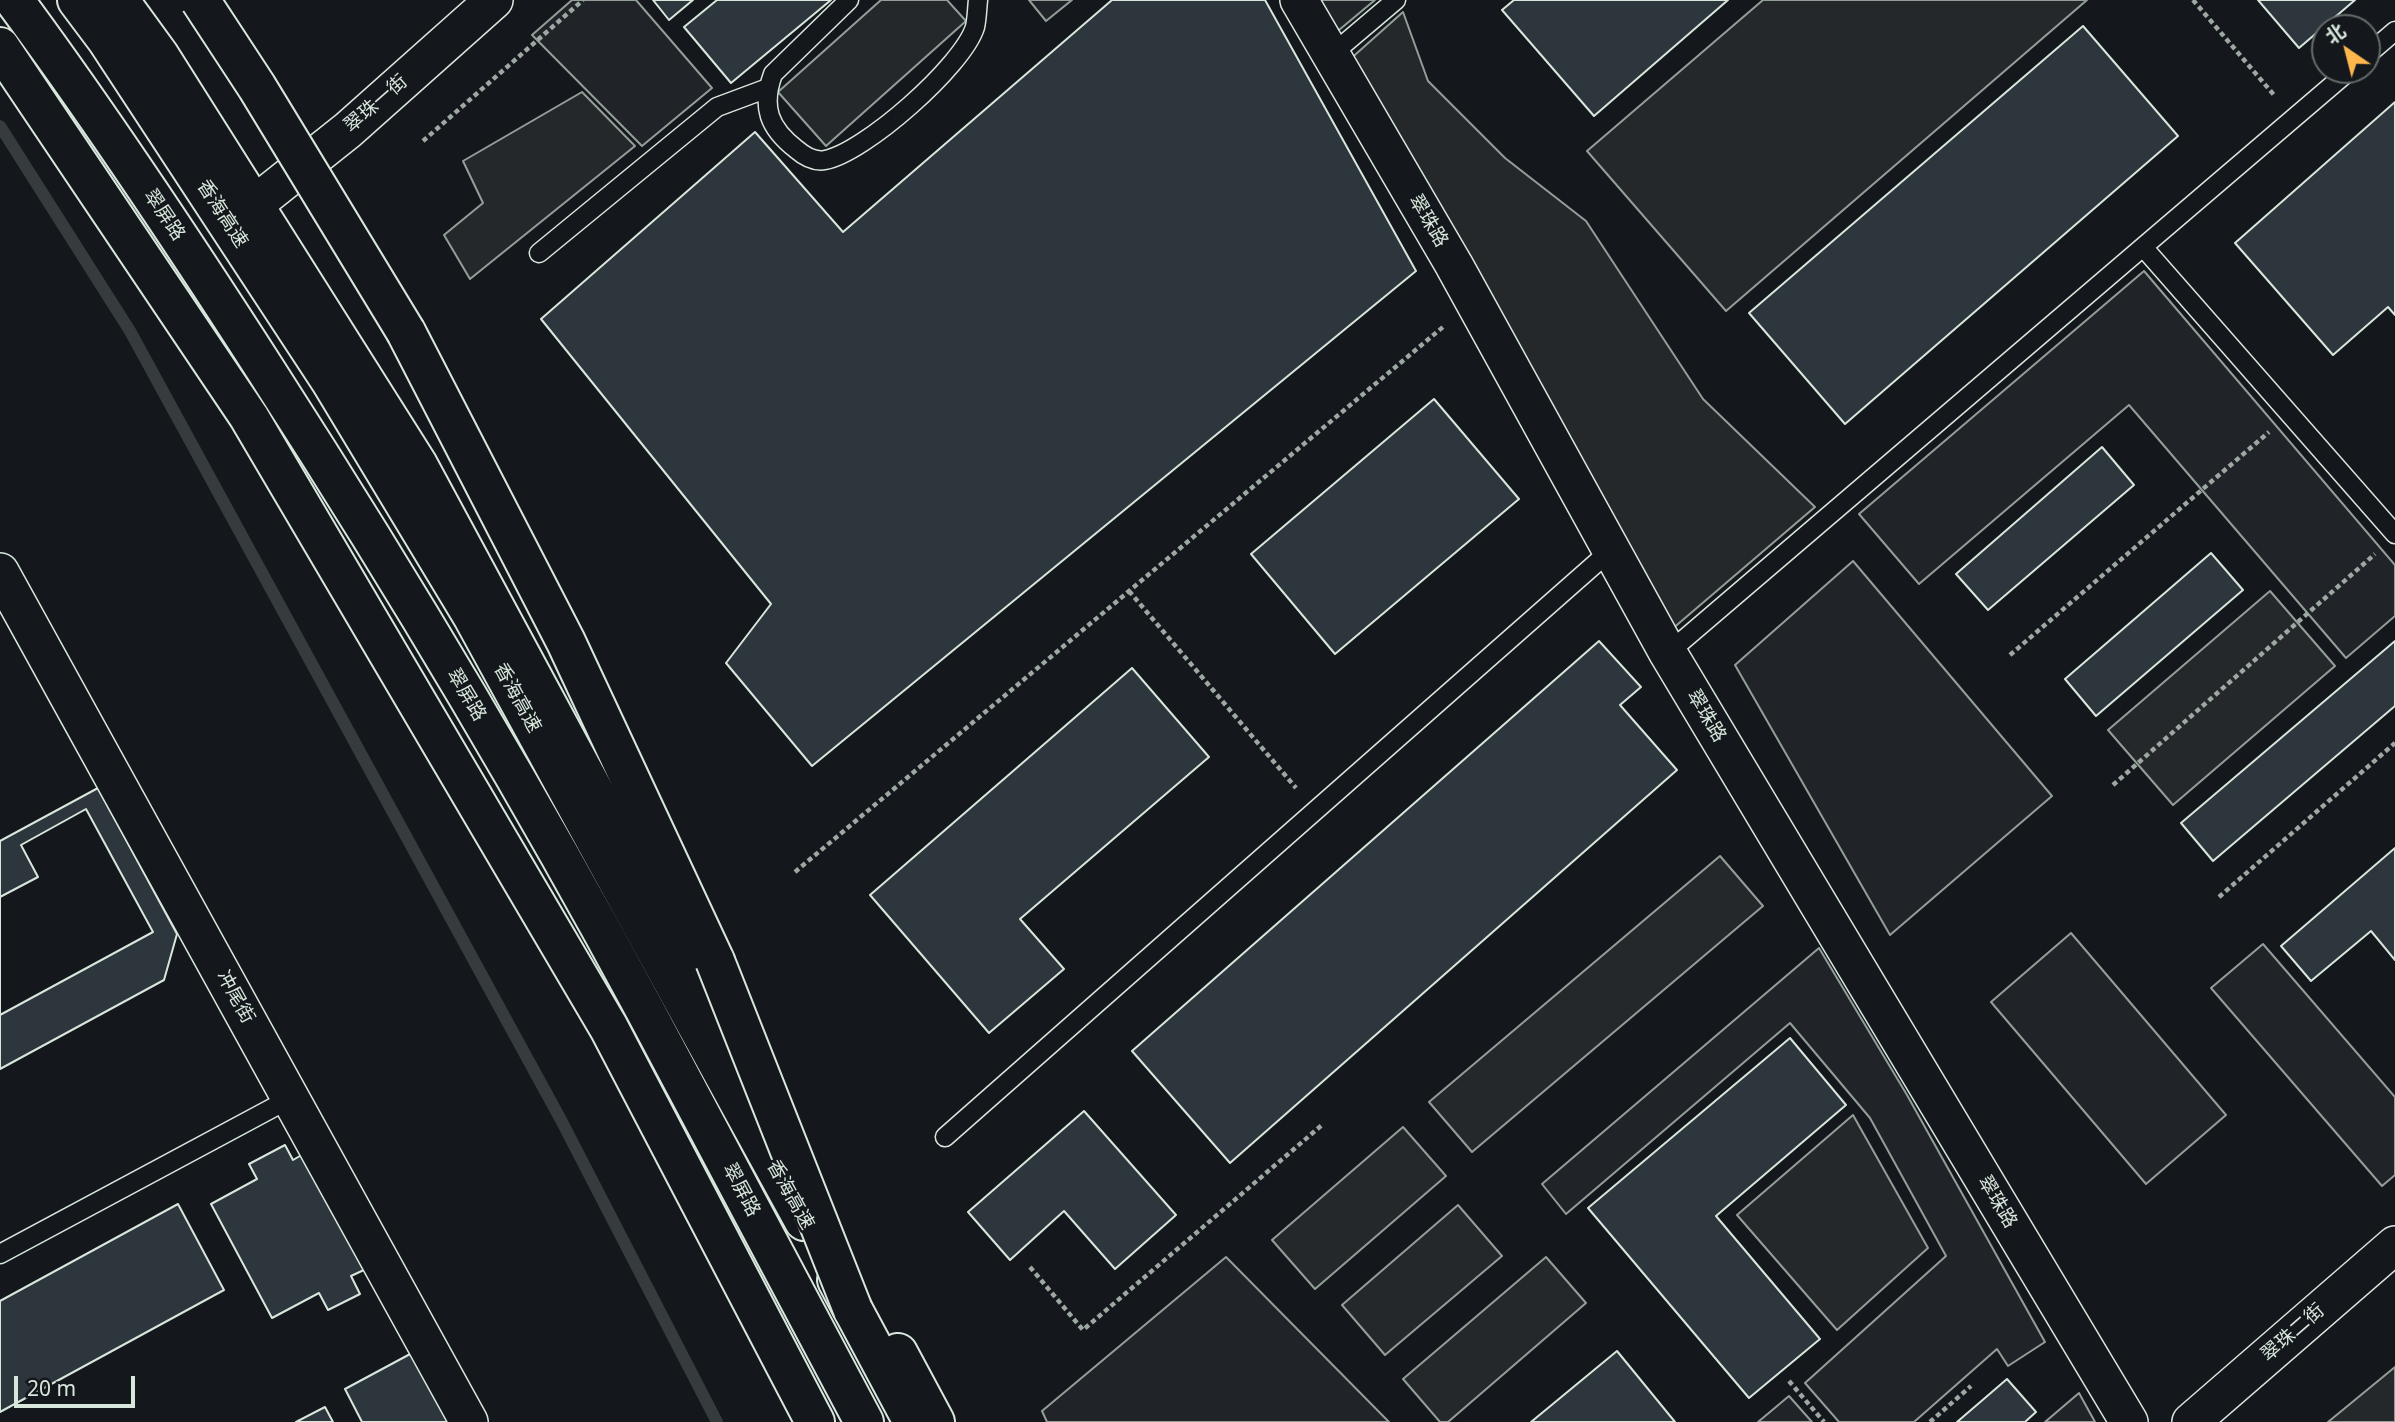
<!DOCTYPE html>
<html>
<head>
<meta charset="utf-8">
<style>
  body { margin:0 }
  #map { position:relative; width:2395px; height:1422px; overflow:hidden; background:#14181c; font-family:"Noto Sans","Noto Sans SC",sans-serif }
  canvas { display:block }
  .north { position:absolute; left:2311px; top:14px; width:70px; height:70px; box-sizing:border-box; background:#14181c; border:2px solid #626a69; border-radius:50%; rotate:325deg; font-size:19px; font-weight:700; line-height:28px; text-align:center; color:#d8e6dc }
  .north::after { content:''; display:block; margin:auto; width:24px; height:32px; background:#ffb74d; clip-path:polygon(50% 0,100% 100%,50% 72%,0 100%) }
  .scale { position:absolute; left:14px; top:1376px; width:121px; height:32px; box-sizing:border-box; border:4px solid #d8e6dc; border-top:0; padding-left:9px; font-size:21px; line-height:24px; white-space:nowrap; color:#d8e6dc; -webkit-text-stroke:5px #14181c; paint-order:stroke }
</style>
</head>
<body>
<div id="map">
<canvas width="2395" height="1422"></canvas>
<div class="north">北</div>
<div class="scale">20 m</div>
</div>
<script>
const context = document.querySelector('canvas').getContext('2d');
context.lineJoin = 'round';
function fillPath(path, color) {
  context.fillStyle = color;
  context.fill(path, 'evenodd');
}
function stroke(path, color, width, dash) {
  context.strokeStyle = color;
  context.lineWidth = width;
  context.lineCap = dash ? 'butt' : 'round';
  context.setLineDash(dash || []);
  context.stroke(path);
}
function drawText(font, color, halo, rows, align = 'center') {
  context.font = font + ' "Noto Sans","Noto Sans SC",sans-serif';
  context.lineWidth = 5;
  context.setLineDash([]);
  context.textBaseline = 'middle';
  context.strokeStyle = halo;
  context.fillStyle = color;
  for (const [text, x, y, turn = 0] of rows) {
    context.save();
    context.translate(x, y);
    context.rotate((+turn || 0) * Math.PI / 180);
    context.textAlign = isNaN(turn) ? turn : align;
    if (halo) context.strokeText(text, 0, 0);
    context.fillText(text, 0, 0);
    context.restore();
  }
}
const green = new Path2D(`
  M572 0H636L712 88 642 146 532 35Z
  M1029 0H1072L1046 21Z
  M1312 0H1375L1333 35Z
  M2144 271 2395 565V616L2346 658 2129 405 1919 584 1859 514Z
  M1853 561 2052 796 1890 935 1735 665Z
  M2071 933 2226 1115 2146 1184 1991 1002Z
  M2263 944 2395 1097V1175L2382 1186 2211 988Z
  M1819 948 1907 1095 2045 1342 2008 1366 1997 1349 1914 1422H1839L1805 1383 1946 1256 1870 1118 1790 1023 1566 1214 1542 1184Z
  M1226 1257 1389 1422H1047L1042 1411Z
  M2079 1393 2095 1422H2045Z
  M1789 1396 1812 1422H1758Z`);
const parking = new Path2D(`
  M881 0H947L966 21 826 146 778 92Z
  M1763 0H2087L1726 311 1587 151Z
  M1403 12 1428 81 1505 158 1586 221 1703 399 1815 507 1671 630 1347 62Z
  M582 92 635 146 470 279 444 235 483 203 463 161Z
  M2270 591 2335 666 2173 805 2108 730Z
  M1720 856 1763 906 1472 1152 1429 1102Z
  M1853 1115 1928 1248 1837 1330 1737 1215Z
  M1403 1127 1446 1176 1315 1289 1272 1240Z
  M1458 1205 1502 1256 1385 1355 1342 1305Z
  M1546 1257 1586 1303 1448 1422H1440L1403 1379Z
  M2395 1367V1422H2328Z`);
const stream = new Path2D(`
  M0 126 130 331 561 1120 717 1422`);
const building = new Path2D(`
  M653 0H693L669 20Z
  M717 0H831L731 83 684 27Z
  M1112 0H1265L1416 271 812 766 726 663 771 604 541 319 755 132 843 232Z
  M1514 0H1728L1594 116 1502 10Z
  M2258 0H2355L2299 48Z
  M2083 26 2178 136 1845 424 1749 313Z
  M2395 102V315L2388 307 2333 355 2235 243Z
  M1434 399 1519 499 1335 654 1251 554Z
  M2102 447 2134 485 1988 610 1956 574Z
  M2211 553 2243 590 2096 716 2065 679Z
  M1599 641 1641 687 1620 705 1677 770 1230 1163 1132 1051Z
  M2395 641V706L2213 861 2181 823Z
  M1132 668 1209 757 1020 919 1064 969 989 1033 870 895Z
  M98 788 177 934 164 980 0 1069V841Z
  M86 809 153 932 0 1015V897L38 877 21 845Z
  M2395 848V960L2371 931 2311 981 2281 946Z
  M1790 1038 1846 1105 1716 1216 1820 1339 1749 1398 1588 1208Z
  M1084 1111 1176 1215 1115 1269 1064 1211 1010 1260 968 1212Z
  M285 1145 293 1160 305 1153 366 1269 351 1276 360 1294 328 1310 319 1293 272 1318 211 1204 257 1179 249 1164Z
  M178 1204 224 1290 0 1412V1301Z
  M1617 1351 1675 1422H1531Z
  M412 1353 449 1422H362L345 1389Z
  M2007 1379 2036 1412 2025 1422H1957Z
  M325 1407 333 1422H296Z`);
const path = new Path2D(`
  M2193 0 2274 95
  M423 141 583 0
  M1129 591 1296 788
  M2010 655 2269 432
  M2113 785 2375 554
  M795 872 1443 327
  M2219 897 2395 743
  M1030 1267 1083 1330 1322 1125
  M1789 1381 1824 1422
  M1930 1422 1971 1386`);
const lane = new Path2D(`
  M849 0 773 74C761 107 769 128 796 149 804 156 814 162 825 160 864 153 963 66 975 27 977 18 977 9 978 0
  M1331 55 1396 0
  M2367 55 2395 31
  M2143 247 2395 534
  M539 253 717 107 768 88
  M1668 653 2350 70
  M945 1137 1611 550
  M0 1254 291 1098`);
const street = new Path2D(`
  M1299 0 1454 265 1668 653 2129 1422
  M255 204 348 130 494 0
  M0 572 469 1422
  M2191 1422 2395 1245`);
const secondary = new Path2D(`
  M14 0C103 120 186 246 267 372 401 580 528 792 645 1010 719 1147 791 1285 864 1422
  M119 0 159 55 418 465 744 1069
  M898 1353 935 1422`);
const highway = new Path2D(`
  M77 0 107 40 330 380 473 617 804 1221
  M0 47 249 417 609 1028 815 1422
  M406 332 566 642 715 961
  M837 1280 913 1422`);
const highwayBridge = new Path2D(`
  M200 0 257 87 406 332
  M715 961 853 1310`);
const streetNames = [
  ["翠珠一街",376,104,-41],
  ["香海高速",222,214,57],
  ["翠屏路",164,215,56],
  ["翠珠路",1428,221,59],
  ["翠屏路",466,695,59],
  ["香海高速",517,698,61],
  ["翠珠路",1706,716,59],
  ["冲尾街",235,997,61],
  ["翠屏路",741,1190,62],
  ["香海高速",790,1195,61],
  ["翠珠路",1997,1202,59],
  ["翠珠二街",2293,1333,-41]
];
fillPath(green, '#202428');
stroke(green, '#939e99', 2);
fillPath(parking, '#24282b');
stroke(parking, '#939e99', 2);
stroke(stream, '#363b3e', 12);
fillPath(building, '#2c363c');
stroke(building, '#d8e6dc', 2);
stroke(lane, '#d8e6dc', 21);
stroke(street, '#d8e6dc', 40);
stroke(secondary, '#d8e6dc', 42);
stroke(highway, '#d8e6dc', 42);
stroke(path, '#9da8a2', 4.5, [5, 3.5]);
stroke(lane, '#14181c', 18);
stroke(street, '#14181c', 37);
stroke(secondary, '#14181c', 38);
stroke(highway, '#14181c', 38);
stroke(highwayBridge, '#d8e6dc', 42, []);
stroke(highwayBridge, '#14181c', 38);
drawText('19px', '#d8e6dc', '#14181c', streetNames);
</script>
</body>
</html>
